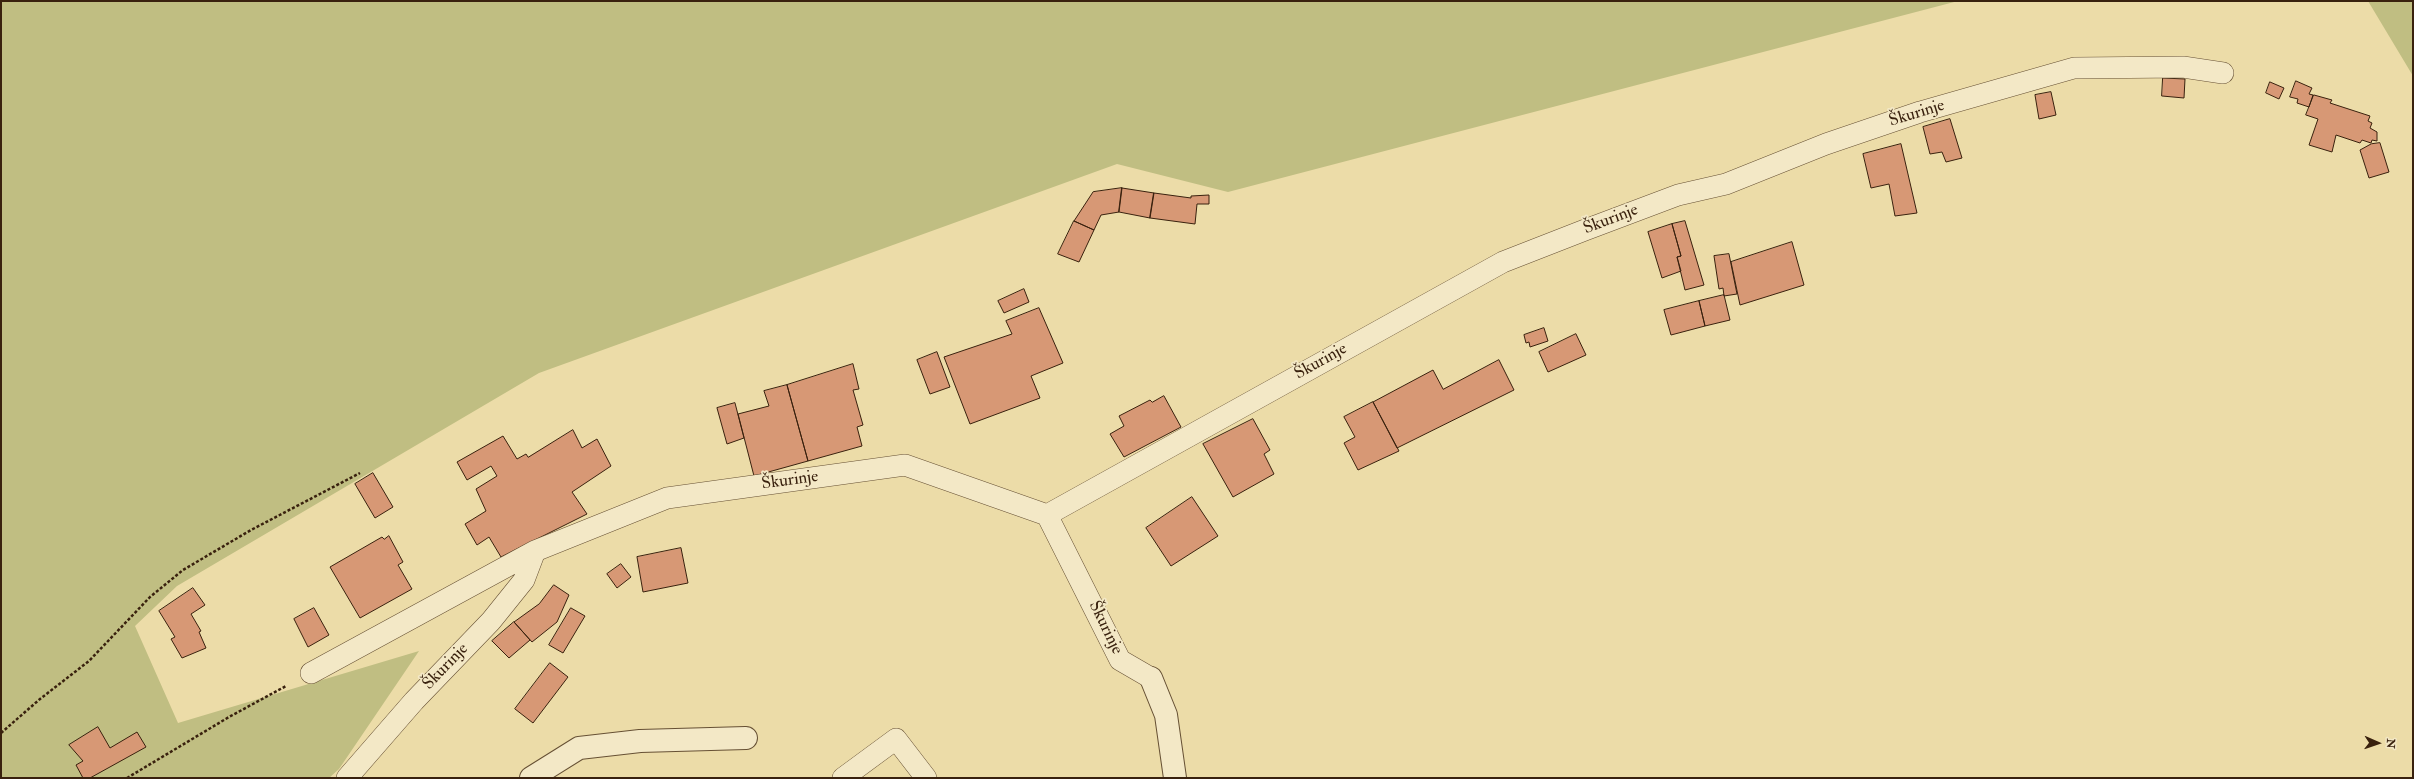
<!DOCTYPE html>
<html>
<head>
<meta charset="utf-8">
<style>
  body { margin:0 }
  #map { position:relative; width:2414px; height:779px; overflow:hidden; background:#ecdca8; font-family:"IM FELL Double Pica",serif }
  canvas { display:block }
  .frame { position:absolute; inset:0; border:2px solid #39210e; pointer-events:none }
  .north { position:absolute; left:2358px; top:723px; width:40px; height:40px; -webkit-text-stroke:3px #f3e8c6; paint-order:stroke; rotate:92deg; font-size:11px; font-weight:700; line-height:16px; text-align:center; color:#39210e }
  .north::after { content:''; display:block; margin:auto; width:14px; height:18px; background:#39210e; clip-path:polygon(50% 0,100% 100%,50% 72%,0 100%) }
</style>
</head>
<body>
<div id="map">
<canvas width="2414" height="779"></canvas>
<div class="frame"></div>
<div class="north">N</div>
</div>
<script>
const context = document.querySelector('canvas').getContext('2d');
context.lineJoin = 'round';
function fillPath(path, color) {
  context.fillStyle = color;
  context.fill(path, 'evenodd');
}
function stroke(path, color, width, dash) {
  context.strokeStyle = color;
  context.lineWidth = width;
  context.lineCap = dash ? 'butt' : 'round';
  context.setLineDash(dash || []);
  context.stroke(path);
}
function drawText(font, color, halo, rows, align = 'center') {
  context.font = font + ' "IM FELL Double Pica",serif';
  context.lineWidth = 3.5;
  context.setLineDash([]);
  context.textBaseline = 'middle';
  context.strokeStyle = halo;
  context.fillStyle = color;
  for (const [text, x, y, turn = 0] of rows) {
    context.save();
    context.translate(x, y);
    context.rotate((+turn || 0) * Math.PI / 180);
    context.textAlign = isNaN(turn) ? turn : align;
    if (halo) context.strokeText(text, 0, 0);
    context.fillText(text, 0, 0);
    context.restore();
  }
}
const green = new Path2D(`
  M1 1H1958L1228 192 1117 164 539 373 177 586 135 626 178 723 419 651 339 769 329 778H1Z
  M2368 1H2413V76Z`);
const building = new Path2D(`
  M2163 78 2185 79 2184 98 2162 96Z
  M2296 81 2312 88 2309 94 2313 95 2309 107 2297 103 2298 99 2290 97Z
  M2270 82 2284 88 2279 99 2266 93Z
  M2051 92 2056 115 2039 119 2035 95Z
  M2314 95 2332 100 2330 103 2370 116 2368 121 2372 123 2370 128 2377 132V141L2372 140 2371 143 2362 140 2360 143 2336 135 2332 152 2309 145 2318 119 2306 115Z
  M1950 119 1962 158 1946 162 1942 152 1930 154 1923 127Z
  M2380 143 2389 172 2369 178 2360 150 2371 144Z
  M1901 144 1917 213 1895 216 1889 184 1871 188 1863 154Z
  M1122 188 1154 193 1150 218 1119 212Z
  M1122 188 1119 212 1101 215 1094 230 1074 221 1093 192Z
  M1154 193 1191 198V196L1209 195V204H1197L1195 224 1150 218Z
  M1074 221 1094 230 1079 262 1058 254Z
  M1685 221 1704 285 1685 290 1677 257 1681 256 1672 224Z
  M1672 224 1681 256 1677 257 1681 271 1662 278 1648 232Z
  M1792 242 1804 285 1740 305 1731 262Z
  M1729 254 1737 294 1724 296 1723 288 1719 289 1714 256Z
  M1024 289 1029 302 1004 313 998 301Z
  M1724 295 1730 320 1705 326 1699 301Z
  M1699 301 1705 326 1671 335 1664 310Z
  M1039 308 1063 363 1031 376 1040 398 970 424 944 357 1012 334 1006 321Z
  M1544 328 1548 341 1530 347 1529 342 1526 343 1524 335Z
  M1576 334 1586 355 1548 372 1539 352Z
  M937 352 950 387 930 394 917 360Z
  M1499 360 1514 390 1397 448 1373 402 1433 370 1443 389Z
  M853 364 859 389 853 390 863 425 857 427 862 446 808 461 787 385Z
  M787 385 808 461 754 476 738 414 769 406 764 391Z
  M1164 396 1181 427 1124 457 1110 434 1124 426 1119 416 1150 400 1152 402Z
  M1373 402 1399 451 1358 470 1344 443 1355 437 1344 417Z
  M735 403 744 438 727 444 717 408Z
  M1253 419 1270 450 1264 454 1274 474 1233 497 1203 444Z
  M573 430 582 448 597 439 611 466 572 492 587 514 501 557 489 537 477 545 465 524 486 511 476 489 497 476 491 466 467 480 457 462 503 436 517 459 526 454 528 457Z
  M373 473 393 507 375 518 355 484Z
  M1192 497 1218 536 1171 566 1146 528Z
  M389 536 403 562 398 565 412 589 360 618 330 567 382 537 384 539Z
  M681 548 688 583 643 592 637 557Z
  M621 564 631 577 617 588 607 574Z
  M554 585 569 595 557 622 532 642 514 622 539 604Z
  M193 588 205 605 191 614 201 631 199 632 206 648 182 658 171 639 175 637 159 611Z
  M314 608 329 635 308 647 294 619Z
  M571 608 585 616 563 653 549 645Z
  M514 622 530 640 509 658 492 641Z
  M550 663 568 677 533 723 515 709Z
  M98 727 110 748 137 732 146 747 90 778H83L76 765 83 761 69 745Z`);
const path = new Path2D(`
  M1 733 40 699 89 661 150 597 183 570 251 530 360 473
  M127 778 229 717 286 686`);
const lane = new Path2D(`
  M1047 515 1503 262 1585 230 1678 195 1726 184 1826 144 1920 112 2074 68 2183 67 2223 73
  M311 673 535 551 667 498 905 465 1047 515 1120 660 1151 678
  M347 778 414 701 491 621 524 580 535 551
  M843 778 896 739 926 778`);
const street = new Path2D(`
  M1151 678 1166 715 1175 778
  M531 778 579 748 640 741 746 738`);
const streetNames = [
  ["Škurinje",1917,114,-17],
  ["Škurinje",1611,220,-21],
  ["Škurinje",1321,362,-29],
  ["Škurinje",790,481,-8],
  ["Škurinje",1105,628,64],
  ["Škurinje",446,667,-46]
];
fillPath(green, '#c0be82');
fillPath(building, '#d79875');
stroke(building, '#39210e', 1);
stroke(lane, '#665034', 22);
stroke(street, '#665034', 24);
stroke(path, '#39210e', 2.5, [3, 2]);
stroke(lane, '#f3e8c6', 21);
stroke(street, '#f3e8c6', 22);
drawText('17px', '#39210e', '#f3e8c6', streetNames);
</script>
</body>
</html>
